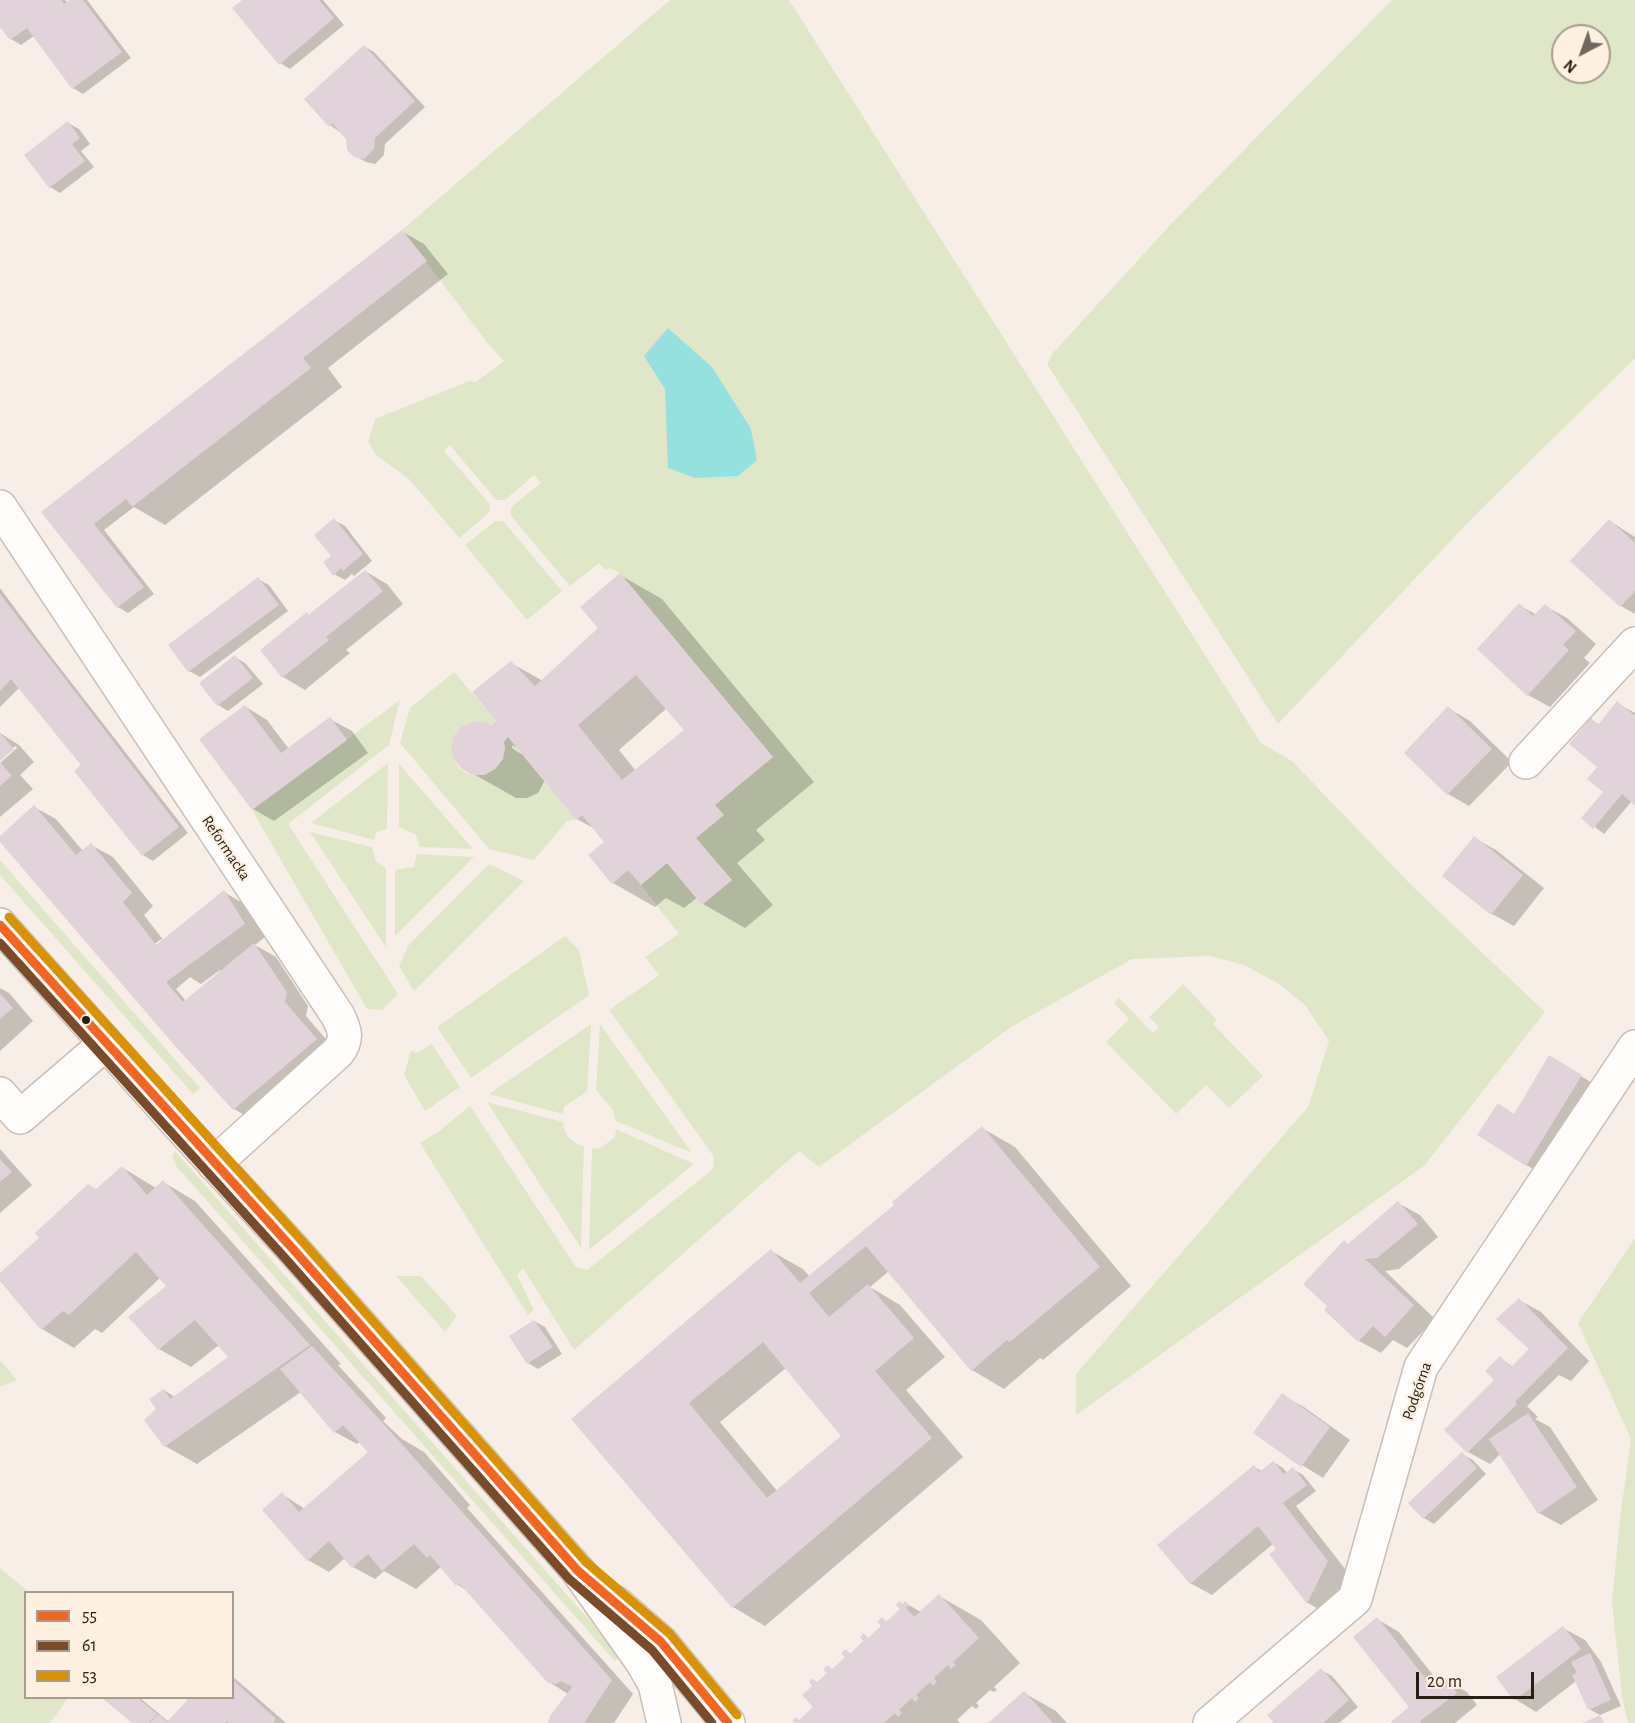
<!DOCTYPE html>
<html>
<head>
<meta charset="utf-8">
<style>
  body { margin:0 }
  #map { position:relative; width:1635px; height:1723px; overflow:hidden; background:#f7efe7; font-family:"Alegreya Sans",sans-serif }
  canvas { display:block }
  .legend { position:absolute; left:24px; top:1591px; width:210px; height:108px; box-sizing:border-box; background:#fef0e0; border:2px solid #a89c8f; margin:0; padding:8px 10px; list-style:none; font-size:18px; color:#271f16 }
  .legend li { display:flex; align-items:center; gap:12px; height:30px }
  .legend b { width:30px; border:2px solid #a89c8f }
  .north { position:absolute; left:1551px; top:24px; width:60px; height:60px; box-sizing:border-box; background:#fef0e0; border:2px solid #a89c8f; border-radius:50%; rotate:221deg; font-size:16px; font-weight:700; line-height:24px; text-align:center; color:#271f16 }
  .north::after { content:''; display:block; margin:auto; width:21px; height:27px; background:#70685f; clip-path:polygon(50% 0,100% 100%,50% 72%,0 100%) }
  .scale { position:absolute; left:1416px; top:1672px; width:118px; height:27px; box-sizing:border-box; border:3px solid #271f16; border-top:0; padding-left:8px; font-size:18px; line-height:21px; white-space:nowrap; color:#271f16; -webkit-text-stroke:4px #fef0e0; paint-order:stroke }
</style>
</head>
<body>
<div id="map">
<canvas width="1635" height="1723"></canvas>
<ul class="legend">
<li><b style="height:8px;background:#f26522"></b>55</li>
<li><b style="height:8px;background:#7a4b2a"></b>61</li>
<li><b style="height:8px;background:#d89203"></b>53</li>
</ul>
<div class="north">N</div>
<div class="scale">20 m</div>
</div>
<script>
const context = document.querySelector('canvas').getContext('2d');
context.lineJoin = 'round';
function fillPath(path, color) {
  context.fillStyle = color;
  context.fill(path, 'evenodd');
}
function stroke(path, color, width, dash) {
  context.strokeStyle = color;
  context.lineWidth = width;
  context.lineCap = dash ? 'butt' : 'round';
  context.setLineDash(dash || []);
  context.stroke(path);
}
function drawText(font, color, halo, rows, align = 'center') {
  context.font = font + ' "Alegreya Sans",sans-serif';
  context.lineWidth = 4.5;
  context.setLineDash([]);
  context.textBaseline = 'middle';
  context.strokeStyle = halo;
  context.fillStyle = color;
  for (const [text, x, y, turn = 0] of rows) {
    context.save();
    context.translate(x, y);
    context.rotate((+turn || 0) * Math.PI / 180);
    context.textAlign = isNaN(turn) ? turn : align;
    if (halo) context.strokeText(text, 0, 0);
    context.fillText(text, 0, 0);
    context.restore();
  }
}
const green = new Path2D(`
  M670 0H789L1261 743 1292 761 1412 886 1545 1012 1424 1166 1076 1415V1374L1308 1107 1329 1041 1305 1005 1279 984 1244 965 1210 956 1132 959 1011 1027 819 1167 799 1151 574 1350 523 1268 517 1275 534 1310 528 1315 420 1143 438 1132 470 1106 576 1267 587 1270 713 1169 714 1157 609 1010 659 975 645 957 679 934 641 885 667 863 702 905 731 881 696 838 724 815 715 805 773 757 620 573 609 568 605 570 599 563 570 586 511 516V507L541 483 534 475 505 500H496L450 445 444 451 489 503 490 512 459 538 409 479 376 455 368 442 375 419 469 381 476 382 504 361 489 345 402 230Z
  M1392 0H1635V358L1477 513 1278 724 1047 364 1053 353 1172 223ZM1563 36H1599V72H1563Z
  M495 521H503L562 591 527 620 465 545Z
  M454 672 496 721 492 725C447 706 436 775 479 775 485 774 492 772 496 768 503 761 506 751 504 742L508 737 576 820 567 821 534 860 489 849 400 743 410 708Z
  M400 700 389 745 288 824 398 994 382 1010 367 1009 252 810Z
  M388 763 387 829 377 832 374 840 311 823Z
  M399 764 473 849 419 847 416 835 399 827Z
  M310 832 372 847 376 862 386 868V947Z
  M417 854 474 857 395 936V870L414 867Z
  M0 860 200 1088 193 1094 0 875Z
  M489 864 524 881 414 991 399 966 408 946Z
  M565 936 579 950 589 995 471 1078 437 1027Z
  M1183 984 1217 1020 1213 1024 1263 1076 1229 1108 1206 1085 1176 1114 1106 1042 1129 1019 1114 1003 1119 998 1153 1033 1159 1027 1149 1017Z
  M591 1024 587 1091 564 1107 563 1114 489 1094Z
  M600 1024 692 1153 616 1121 613 1110 596 1090Z
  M432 1044 460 1087 425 1111 404 1075 411 1050 417 1053Z
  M487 1102 563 1122C563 1134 573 1144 584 1146L581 1248Z
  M616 1129 694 1164 589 1250 592 1148 599 1149 615 1137Z
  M175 1151 621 1656 615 1661 605 1650 177 1167 172 1157Z
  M1635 1238V1723H1628L1622 1696 1612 1603 1620 1518 1631 1439 1578 1323Z
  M396 1276H421L457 1316 445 1332Z
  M0 1360 17 1380 0 1387Z
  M0 1568 29 1592H26V1698H68L50 1723H0Z`);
const water = new Path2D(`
  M668 328 712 367 751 429 757 460 738 476 695 478 668 468 665 389 644 356Z`);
const shadow = new Path2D(`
  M0 0H65L68 3 72 0H87L131 58 83 94 73 88 34 36 21 45 11 39 0 25Z
  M245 0H323L344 25 290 69 280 63Z
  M364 46 374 52 425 107 385 144 384 155 375 164 366 162 355 156 348 138 330 125Z
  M68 123 79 129 90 144 81 151 94 167 60 193 50 187Z
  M403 232 424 244 448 274 328 368 342 387 165 525 134 507 104 530 154 594 128 613 118 607 43 512Z
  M334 520 345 526 372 561 354 576 352 574 345 580 334 574 333 557Z
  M1610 521 1635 537V614L1621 606 1573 561Z
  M365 571 387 584 403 604 346 650 350 653 305 690 283 677 307 614 310 616Z
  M620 575 662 599 814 782 756 830 765 840 737 863 773 905 745 928 703 904 698 897 684 908 666 898 655 907 613 883 606 842 595 829 577 819 545 780 538 793 527 798H516L463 768 492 727 498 722 511 663 543 681 600 628ZM667 708 686 730 636 771 619 750ZM512 745 521 750V754L512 748Z
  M258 579 269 585 288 611 200 677 189 671 170 645Z
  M0 588 43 646 188 833 153 861 143 855 83 766 20 687 0 707Z
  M1519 605 1537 615 1545 606 1567 618 1596 644 1584 658 1590 663 1550 707 1528 695 1479 649Z
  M235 657 245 663 263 684 228 711 218 705Z
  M1617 703 1635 713V804L1632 801 1604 834 1583 818 1605 792 1604 773 1591 720 1600 725Z
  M246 707 267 720 289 749 330 719 352 731 368 753 274 821 253 809Z
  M1448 708 1470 721 1512 762 1469 806 1448 794Z
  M0 733 19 745 34 762 20 775 33 789 0 817V763L17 748 15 746 0 759Z
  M34 807 56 819 83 851 91 845 113 857 153 906 144 915 164 941 224 892 246 905 265 937 255 945 276 957 308 1006 306 1016 337 1052 256 1122 234 1109 0 840ZM161 939 163 942 121 971ZM220 970 221 972 186 1001 176 989 190 977 201 984Z
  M1474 838 1496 850 1544 888 1514 926 1492 914Z
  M0 988 9 993 33 1021 0 1051Z
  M1571 1070 1602 1089 1548 1177 1526 1165 1515 1115Z
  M982 1128 1015 1147 1131 1286 1043 1360 1040 1358 1004 1389 972 1370 889 1271 870 1287 900 1305 945 1357 906 1390 963 1457 765 1626 733 1607 573 1419 771 1251 803 1269 810 1277 896 1205ZM786 1368 843 1437 777 1491 720 1422Z
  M0 1149 32 1185 0 1213Z
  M123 1168 156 1188 163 1182 195 1201 341 1364 338 1365 386 1418 383 1421 402 1439 424 1452 470 1505 467 1508 633 1694 614 1723H550L568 1694 549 1682 466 1590 457 1584 442 1566 416 1589 384 1571 375 1579 353 1567 345 1558 329 1572 308 1560 282 1494 305 1509 370 1452 360 1441 357 1444 335 1432 301 1392 197 1464 165 1446 158 1409 164 1390 175 1397 230 1357 219 1345 191 1367 159 1349 168 1286 161 1277 102 1333 95 1329 74 1348 42 1329 0 1279V1275Z
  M1398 1203 1420 1215 1438 1237 1399 1269 1385 1271 1435 1319 1407 1348 1393 1340 1381 1353 1359 1341 1326 1310 1330 1306 1344 1242 1349 1245Z
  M1519 1300 1541 1312 1589 1361 1571 1381 1559 1375 1527 1406 1538 1417 1535 1419 1550 1427 1598 1500 1561 1525 1539 1513 1500 1454 1490 1464 1468 1452 1494 1382 1500 1358 1513 1367 1530 1350Z
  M534 1321 545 1327 562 1354 538 1369 528 1363Z
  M1282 1395 1304 1407 1350 1440 1323 1478 1302 1465Z
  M1462 1454 1473 1460 1486 1474 1434 1524 1424 1518Z
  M1273 1462 1283 1468 1287 1473 1293 1469 1303 1475 1316 1491 1296 1506 1349 1574 1329 1615 1308 1603 1271 1554 1278 1550 1273 1544 1212 1595 1190 1583 1254 1467 1262 1471Z
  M939 1596 981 1620 1020 1663 994 1687 997 1690 994 1692 990 1690 976 1703 979 1706 976 1709 972 1706 957 1720 960 1723H798L796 1719 800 1721 815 1707 818 1683 847 1657 846 1651 851 1654 865 1641 864 1635 869 1638 883 1626 882 1619 887 1622 902 1609 905 1603 921 1612Z
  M1377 1619 1399 1632 1440 1684 1445 1680 1467 1692 1477 1705 1455 1723H1392L1411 1708Z
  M1563 1628 1585 1640 1601 1662 1621 1706 1600 1715 1589 1709 1576 1681 1536 1712 1515 1699Z
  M1321 1670 1332 1676 1358 1707 1339 1723H1276Z
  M232 1676 286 1723H134L104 1698H140L169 1722 191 1698H232Z
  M1024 1693 1056 1711 1067 1723H990Z`);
const building = new Path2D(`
  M0 0H61L64 4 69 0H83L122 52 72 89 27 28 10 40 0 27Z
  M242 0H319L334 18 279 65 232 8Z
  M364 45 415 101 375 138 374 149 364 159 354 157 347 150 346 139 332 123 329 127 304 99Z
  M68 121 80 138 72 144 85 161 49 188 24 155Z
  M402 230 427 261 303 358 311 368 132 507 126 499 94 524 144 587 117 608 41 512Z
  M334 518 363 554 343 571 341 568 333 576 323 562 331 556 314 535Z
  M1609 519 1635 543V591L1620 607 1570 561Z
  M365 570 383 591 326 637 329 640 282 678 260 650 307 612 308 615Z
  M620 573 773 757 715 805 724 815 696 838 732 880 702 905 667 863 641 885 628 870 612 884 588 855 604 842 582 815 576 820 508 737 504 742 505 748 503 759 495 769 485 775H473L462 769 454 760 451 749 453 737 461 727 472 722H484L492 725 496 721 472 692 511 661 535 686 598 628 580 607ZM636 675 684 730 622 780 578 725Z
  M258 577 279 605 188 672 168 645Z
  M0 594 179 827 142 856 74 771 81 765 11 679 0 691Z
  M1519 603 1533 616 1545 604 1576 631 1563 645 1569 650 1527 696 1477 649Z
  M235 655 253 678 217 706 199 683Z
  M1617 701 1635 716V806L1622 794 1593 829 1581 818 1603 792 1587 779 1597 767 1569 744 1591 718 1598 725Z
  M245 705 281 753 330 717 347 740 252 810 199 739Z
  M1448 706 1492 749 1447 795 1404 753Z
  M0 733 14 749 0 761Z
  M0 762 12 776 0 786Z
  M34 805 76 855 91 843 132 893 123 902 156 945 224 890 245 924 166 982 183 1002 254 943 287 992 285 1002 317 1039 233 1110 175 1046 0 842V836Z
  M1474 836 1523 875 1491 915 1442 876Z
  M0 994 13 1008 0 1019Z
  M1549 1055 1582 1075 1526 1166 1477 1135 1498 1103 1514 1114Z
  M982 1126 1100 1267 1010 1342 1007 1340 971 1371 866 1246 809 1293 829 1317 868 1284 914 1338 875 1371 932 1438 732 1608 571 1419 771 1249 800 1283 894 1205 892 1202ZM763 1342 841 1436 767 1498 689 1403Z
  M0 1159 12 1172 0 1182Z
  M122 1166 147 1195 163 1180 310 1345 164 1447 144 1420 156 1409 149 1399 164 1389 170 1399 228 1357 195 1320 158 1350 128 1317 166 1286 136 1252 69 1315 63 1311 41 1330 0 1281V1273L39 1238 35 1233 88 1184 96 1189Z
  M1398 1201 1418 1224 1377 1258 1365 1259 1414 1305 1385 1337 1373 1326 1358 1342 1324 1310 1327 1306 1303 1284 1344 1240 1348 1244Z
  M1519 1298 1568 1348 1515 1402 1517 1404 1467 1453 1444 1430 1494 1380 1485 1371 1500 1356 1511 1367 1529 1349 1496 1319Z
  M534 1320 553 1347 527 1364 509 1336Z
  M312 1346 391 1432 612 1680 584 1723H548L550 1716 572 1687 561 1681 557 1684 548 1683 459 1583 456 1586 430 1555 427 1558 414 1544 382 1571 368 1554 352 1568 329 1541 307 1561 262 1510 282 1492 299 1512 368 1452 343 1425 334 1433 280 1369Z
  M1282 1393 1330 1427 1301 1467 1253 1433Z
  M1528 1413 1577 1487 1538 1514 1489 1439Z
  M1462 1452 1477 1468 1423 1519 1408 1503Z
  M1273 1461 1284 1474 1293 1467 1307 1485 1283 1503 1328 1561 1307 1604 1269 1554 1276 1549 1258 1526 1190 1584 1157 1545 1254 1465 1259 1472Z
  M939 1594 979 1638 953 1662 956 1665 951 1669 948 1665 934 1678 937 1682 933 1686 930 1682 916 1695 919 1698 915 1702 912 1698 899 1710 902 1713 898 1717 895 1713 884 1723H795L792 1721 796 1717 798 1721 813 1707 802 1695 812 1686 809 1682 812 1678 817 1682 827 1673 823 1669 828 1665 832 1669 845 1657 841 1653 846 1649 850 1654 863 1641 860 1637 864 1633 868 1638 881 1626 877 1622 882 1617 886 1622 900 1609 896 1605 900 1601 902 1604 905 1601 909 1605 906 1608 914 1617Z
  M1377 1617 1433 1688 1445 1678 1457 1693 1420 1721 1421 1723H1390L1409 1707 1353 1637Z
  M1563 1626 1581 1649 1514 1701 1496 1677Z
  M1590 1653 1611 1700 1588 1710 1572 1675 1577 1673 1571 1662Z
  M1321 1668 1349 1700 1323 1723H1274L1267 1715Z
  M232 1679 276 1719 273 1723H229L227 1721 225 1723H150L158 1714 167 1722 189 1698H232Z
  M1024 1691 1053 1723H988Z
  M102 1698H138L157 1714 149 1723H132Z
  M1600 1715 1604 1723H1583Z`);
const minor = new Path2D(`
  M0 507 338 1016C345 1030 348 1039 338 1052L214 1164
  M1526 762 1635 644
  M0 925 180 1126 293 1249 578 1571 641 1660 655 1684 664 1723
  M0 1094 20 1117 105 1044
  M616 1603 661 1642 728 1723
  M1210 1723 1355 1599 1421 1367 1635 1047`);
const bus1 = new Path2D(`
  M0 925 293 1249 578 1571 661 1642 728 1723`);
const bus2 = new Path2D(`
  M0 943 284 1257 569 1579 652 1650 712 1723`);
const bus3 = new Path2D(`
  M9 917 302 1241 586 1562 670 1634 737 1715`);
const markers = [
  [86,1020,5,"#271f16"]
];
const streetNames = [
  ["Reformacka",226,848,56],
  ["Podgórna",1417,1391,-71]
];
fillPath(green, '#dfe7c8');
fillPath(water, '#94e1e0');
fillPath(shadow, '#0003');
fillPath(building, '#e2d2d9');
stroke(minor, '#c8c0b8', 36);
stroke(minor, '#fefdfb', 33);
stroke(bus1, '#f26522', 9);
stroke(bus2, '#7a4b2a', 9);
stroke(bus3, '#d89203', 9);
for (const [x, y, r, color] of markers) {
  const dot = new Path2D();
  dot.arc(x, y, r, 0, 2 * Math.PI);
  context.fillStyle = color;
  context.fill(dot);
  stroke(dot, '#fef0e0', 2);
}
drawText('16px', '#271f16', '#fef0e0', streetNames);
</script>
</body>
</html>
